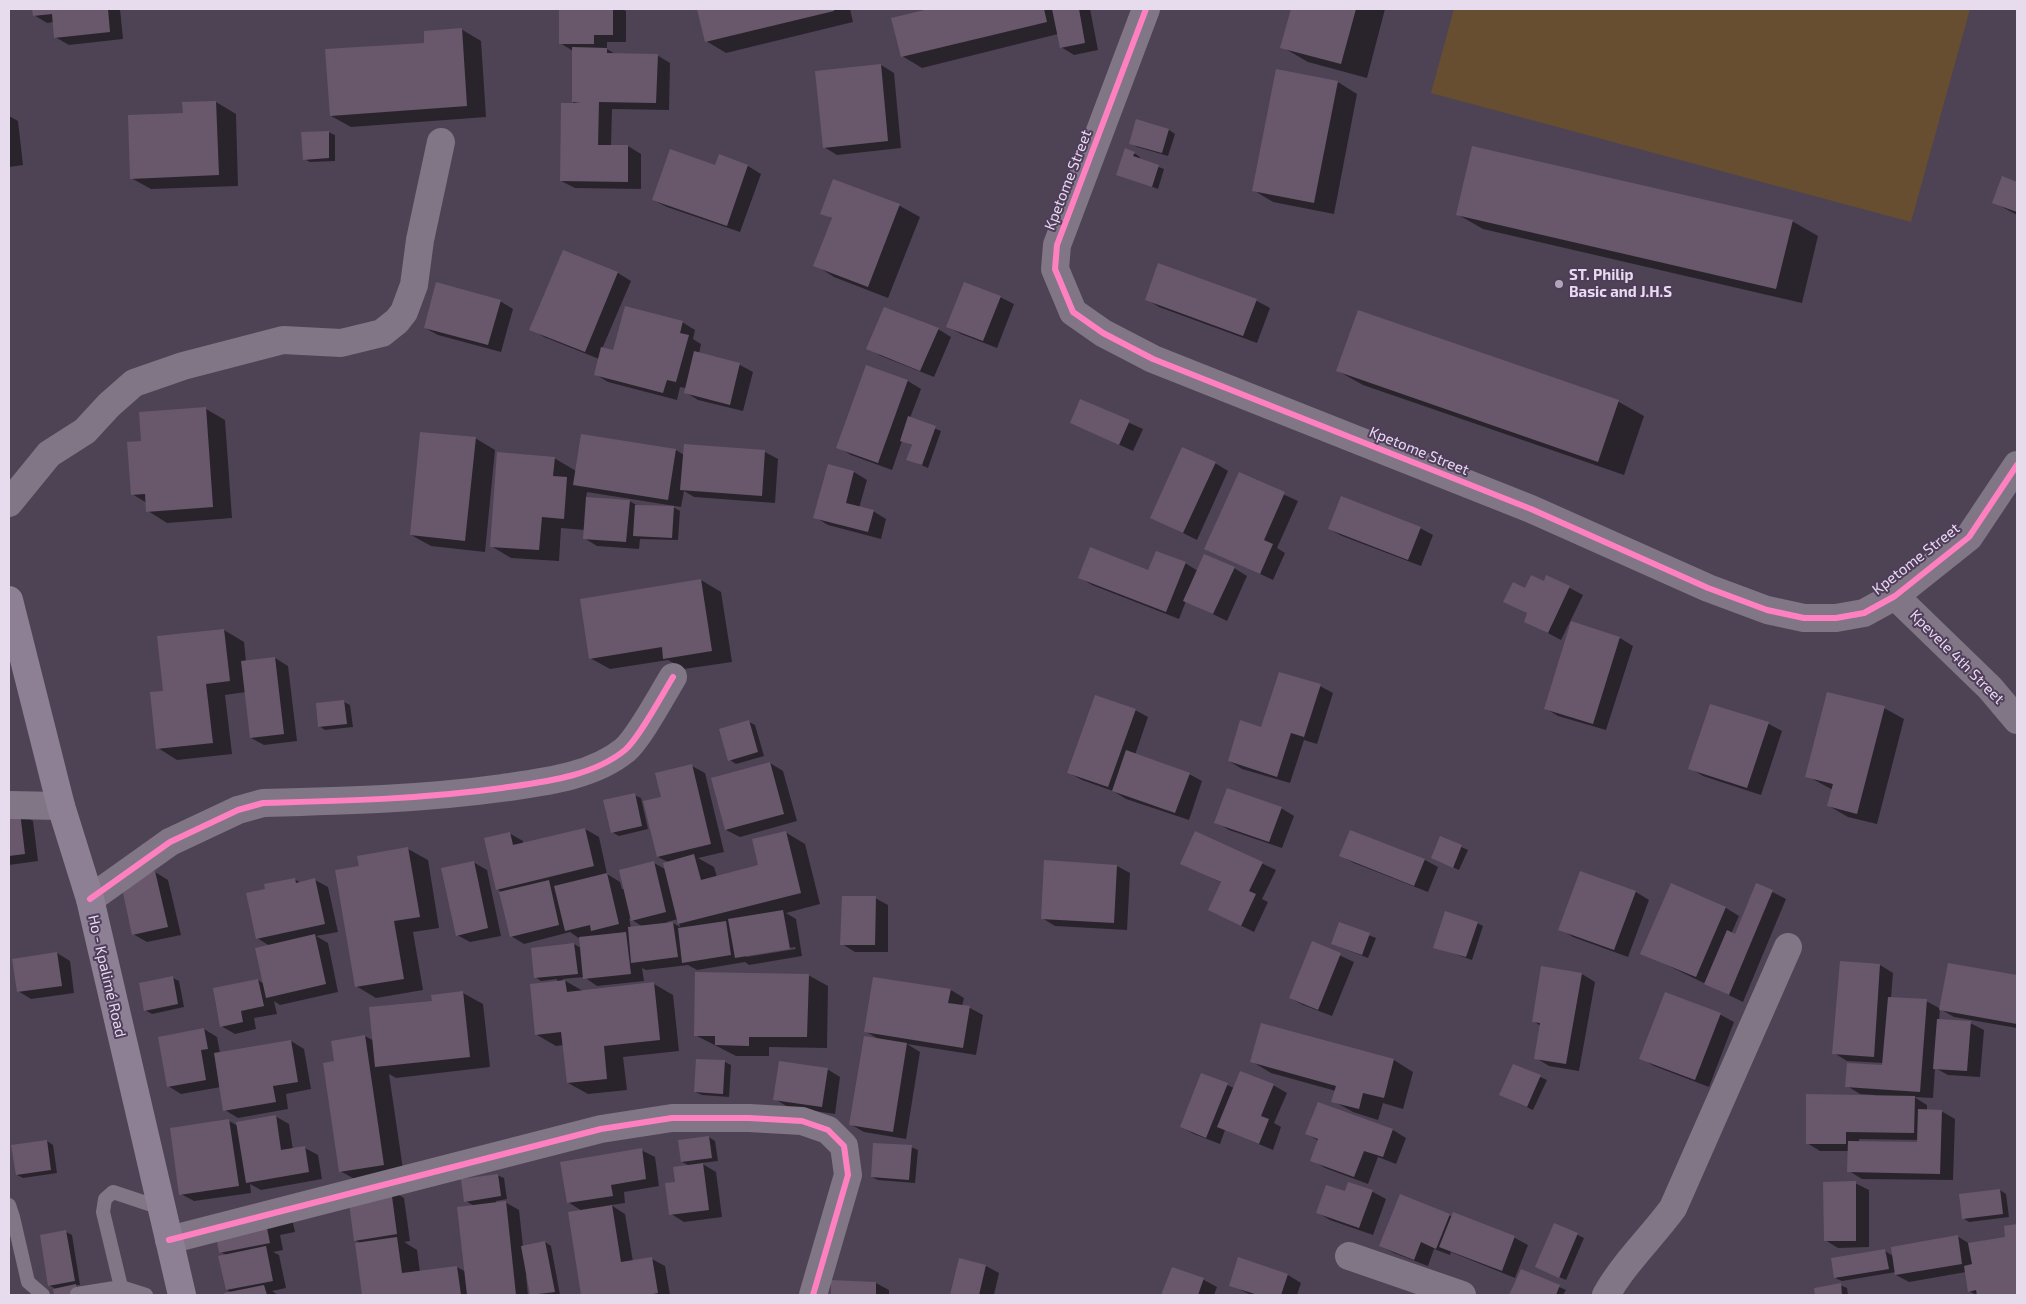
<!DOCTYPE html>
<html>
<head>
<meta charset="utf-8">
<style>
  body { margin:0 }
  #map { position:relative; width:2026px; height:1304px; overflow:hidden; background:#4e4354; font-family:"Exo 2",sans-serif }
  canvas { display:block }
  .frame { position:absolute; inset:0; border:10px solid #e7dbee; pointer-events:none }
</style>
</head>
<body>
<div id="map">
<canvas width="2026" height="1304"></canvas>
<div class="frame"></div>
</div>
<script>
const context = document.querySelector('canvas').getContext('2d');
context.lineJoin = 'round';
function fillPath(path, color) {
  context.fillStyle = color;
  context.fill(path, 'evenodd');
}
function stroke(path, color, width, dash) {
  context.strokeStyle = color;
  context.lineWidth = width;
  context.lineCap = dash ? 'butt' : 'round';
  context.setLineDash(dash || []);
  context.stroke(path);
}
function drawText(font, color, halo, rows, align = 'center') {
  context.font = font + ' "Exo 2",sans-serif';
  context.lineWidth = 4;
  context.setLineDash([]);
  context.textBaseline = 'middle';
  context.strokeStyle = halo;
  context.fillStyle = color;
  for (const [text, x, y, turn = 0] of rows) {
    context.save();
    context.translate(x, y);
    context.rotate((+turn || 0) * Math.PI / 180);
    context.textAlign = isNaN(turn) ? turn : align;
    if (halo) context.strokeText(text, 0, 0);
    context.fillText(text, 0, 0);
    context.restore();
  }
}
const green = new Path2D(`
  M1454 9H1970L1911 222 1431 93Z`);
const shadow = new Path2D(`
  M33 9H120L123 39 69 45 55 37 54 22 47 23 34 15Z
  M560 9H622L626 11V42H607V49L617 55H657L670 63 669 110 612 109 611 146H628L641 154V189L575 188 561 181 573 104V51L560 43Z
  M699 9H850L853 22 726 53 706 41Z
  M934 9H1090L1098 50 1074 55 1061 47 1058 34 922 68 902 56 893 19Z
  M1292 9H1385L1367 78 1308 62 1282 47Z
  M461 29 481 41 486 117 351 127 331 116Z
  M881 65 894 73 901 148 837 155 824 147Z
  M1338 82 1357 94 1334 214 1273 202 1253 190Z
  M216 102 236 114 238 186 151 189 131 178 184 114V103Z
  M9 116 18 121 23 165 9 167Z
  M1137 121 1169 130 1175 134 1168 156 1137 147 1130 143Z
  M328 132 335 135V161L310 162 304 159Z
  M1134 153 1140 157 1139 160 1164 169 1158 189 1117 174Z
  M716 166H748L761 174 740 232 667 207 653 200Z
  M2003 178 2017 183V215L1993 202Z
  M834 181 900 206 920 217 888 298 834 277 815 265 833 219 822 213Z
  M1457 214 1792 221 1818 236 1802 303 1483 229Z
  M564 251 618 273 631 281 602 349 614 352 682 322 695 330 693 339 701 344 699 354 740 365 753 372 743 411 698 400 685 392 686 388 680 387 677 400 608 382 595 374 599 359 544 337 531 329Z
  M1159 264 1257 301 1270 308 1257 343 1159 307 1146 299Z
  M1000 297 1014 304 997 348 961 334 948 327Z
  M500 301 513 309 501 352 438 335 425 328Z
  M1358 312 1619 402 1644 416 1624 475 1363 385 1338 371Z
  M938 329 951 337 934 377 881 356 868 348Z
  M867 367 908 381 921 389 910 418 941 431 928 468 908 459 913 446 902 441 892 470 851 455 838 447Z
  M1081 401 1143 429 1133 451 1071 423Z
  M206 409 225 420 232 518 167 523 148 511 147 503 132 494Z
  M582 436 676 450 684 455 685 445 765 452 778 459 775 503 694 497 684 491 681 507 587 492 586 498 628 500 638 506 673 507 680 511 678 540 640 539 639 549 597 546 584 538 585 530 561 528 559 561 511 558 491 546 554 458 576 471Z
  M475 438 495 450 485 552 431 546 411 535Z
  M1215 463 1228 471 1197 540 1151 517Z
  M854 472 867 480 859 508 873 511 886 519 881 539 828 525 815 517Z
  M1239 474 1298 501 1277 548 1285 553 1273 580 1205 548Z
  M1420 528 1433 535 1421 566 1342 536 1329 529Z
  M1185 563 1198 571 1234 568 1247 576 1227 621 1186 601 1179 619 1092 585 1079 577 1149 571Z
  M1547 576 1583 595 1561 640 1525 621 1529 614 1505 601 1525 589 1544 583Z
  M701 580 721 592 732 662 684 669 668 660 610 669 590 658Z
  M224 630 244 642 246 662 275 658 288 666 297 741 264 745 251 738 246 692 225 695 232 754 177 760 158 748 164 692Z
  M1620 638 1633 646 1606 730 1558 716 1545 708Z
  M1320 686 1333 693 1317 744 1304 740 1290 783 1242 769 1229 761Z
  M344 702 350 705 353 727 325 730 319 726Z
  M1711 705 1769 724 1782 731 1761 795 1703 776 1690 768Z
  M1884 708 1904 719 1877 824 1848 817 1829 806 1833 790 1807 776Z
  M1135 710 1148 717 1135 755 1189 774 1202 781 1189 820 1126 799 1113 791 1082 780 1069 773Z
  M749 722 755 725 764 756 736 764 730 760Z
  M770 763 783 771 797 821 740 837 726 830Z
  M692 766 705 773 724 852 698 858 714 867 717 877 760 866 785 832 805 844 820 904 786 913 796 919 802 956 749 965 745 962 697 970 688 965 646 970 642 968 644 981 597 986 584 977 562 979 583 991 654 984 673 995 679 1051 623 1057 627 1090 588 1094 568 1083 564 1045 556 1046 537 1035 557 982V979L541 981 535 977 574 944 581 948 580 939 570 932 524 944 511 936 500 891 497 889 509 833 523 841V844L585 829 599 837 607 874 620 882 622 889H625L654 863 665 869 668 862 658 857 663 798ZM629 918 643 927 631 928ZM678 919 680 927 673 923 667 924V922ZM795 947 796 949 746 957V955Z
  M634 795 641 798 648 829 619 836 612 832Z
  M1281 808 1294 816 1282 848 1229 830 1216 822Z
  M20 813 33 821 38 861 9 865V815Z
  M1350 831 1425 860 1438 867 1428 892 1354 863 1341 856Z
  M1196 832 1276 870 1262 899 1268 902 1254 932 1209 910 1222 883 1182 863Z
  M1441 838 1468 850 1459 870 1438 861Z
  M408 849 428 860 439 928 413 932 423 990 376 998 356 986 360 867Z
  M1045 861 1117 866 1130 873 1127 930 1055 926 1042 918Z
  M473 862 487 870 501 936 470 942 457 935Z
  M155 872 168 880 181 935 147 942 133 934Z
  M1581 872 1636 892 1649 900 1628 957 1573 937 1560 929Z
  M294 879 301 883 315 880 328 887 338 932 316 936 328 943 338 992 280 1005 274 1001 277 1014 254 1018 256 1029 235 1034 221 1026 258 980 264 984 270 946 257 938 267 890Z
  M1757 884 1786 899 1743 1002 1642 953 1671 885 1726 908 1739 916 1731 934 1736 935Z
  M875 898 888 905V952H855L842 944Z
  M1477 923 1483 926 1472 960 1435 947Z
  M1340 924 1376 938 1368 958 1332 944Z
  M1313 943 1354 962 1332 1016 1303 1005 1290 998Z
  M57 953 70 961 74 993 31 999 18 991Z
  M1949 964 2017 976V1028L1954 1017 1940 1009 1939 1021 1970 1023 1984 1030 1980 1077 1948 1075 1935 1068 1933 1098 1914 1097 1927 1105V1111H1941L1955 1119 1953 1180 1862 1179 1849 1171V1151H1820L1807 1143 1875 1097V1095L1860 1094 1847 1086 1883 1066 1884 1063 1847 1061 1834 1053 1880 965 1893 973 1891 998 1926 1001 1941 1009ZM1859 1139 1918 1140V1143L1859 1142Z
  M1582 974 1595 982 1579 1071 1549 1066 1536 1058 1541 1026 1533 1021Z
  M808 975 828 986 827 1048 769 1047V1056H736L695 1035Z
  M173 978 179 981 184 1007 152 1014 145 1010Z
  M951 990 964 998 962 1006 970 1008 983 1015 976 1055 907 1044 920 1052 906 1139 864 1132 850 1124 880 1040 865 1031Z
  M463 993 483 1004 490 1067 396 1078 389 1074 404 1176 360 1182 340 1171 335 1062 365 1036 374 1041 433 1002Z
  M1665 994 1721 1015 1734 1022 1709 1087 1654 1066 1641 1058Z
  M204 1029 217 1037 220 1053 291 1041 304 1049 311 1089 286 1094 288 1109 238 1118 225 1110 221 1087 181 1094 168 1086Z
  M697 1060 725 1062 731 1065 729 1097 702 1095 695 1092Z
  M1394 1060 1413 1072 1403 1109 1383 1103 1378 1120 1353 1112 1333 1101 1336 1091 1271 1073 1251 1061Z
  M1514 1065 1547 1080 1533 1110 1507 1098Z
  M827 1069 840 1077 835 1114 788 1107 775 1099Z
  M1202 1074 1234 1088 1273 1085 1287 1093 1274 1123 1281 1127 1273 1150 1225 1130 1220 1144 1194 1134 1181 1127Z
  M1319 1103 1393 1130 1406 1138 1396 1164 1378 1157 1368 1184 1325 1168 1312 1160 1319 1141 1307 1134Z
  M275 1116 289 1124 293 1150 305 1148 318 1155 322 1179 261 1190 250 1184 251 1193 194 1201 181 1194 229 1121 238 1126Z
  M709 1137 715 1141 718 1161 701 1163 716 1172 722 1217 684 1222 671 1214 676 1183 690 1166 682 1162Z
  M47 1141 53 1145 57 1173 23 1178 17 1175Z
  M911 1147 918 1150 915 1183 878 1180 872 1177Z
  M641 1150 655 1157 659 1186 624 1192 625 1203 611 1205 625 1214 633 1262 652 1259 665 1266 670 1295H582L569 1213 582 1211 568 1202Z
  M497 1175 504 1178 507 1199 496 1201V1203L505 1202 519 1210 523 1246 545 1242 551 1246 560 1295H532L528 1276H526L528 1295H363L356 1244H362L355 1240 391 1190 404 1198 410 1241 404 1242 417 1250 420 1272 457 1267 466 1272 474 1206 466 1201Z
  M1349 1183 1373 1192 1386 1199 1373 1235 1330 1220 1317 1212 1345 1193Z
  M1855 1183 1869 1190V1247L1838 1248 1825 1240Z
  M2000 1190 2006 1194 2009 1217 1969 1222 1963 1218Z
  M1401 1196 1453 1217 1454 1214 1515 1238 1528 1245 1515 1278 1451 1252 1450 1255 1434 1249 1428 1266 1394 1253 1381 1246Z
  M291 1215 295 1232 280 1235 283 1250 273 1252 279 1255 286 1288 272 1291 278 1295H226L232 1293 227 1290V1255L220 1252Z
  M1555 1224 1584 1238 1566 1280 1543 1270Z
  M2017 1226V1295H1976L1969 1291 1966 1272 1909 1282 1896 1275V1272L1842 1281 1835 1278 1885 1251 1893 1256 1957 1236 1970 1244 2007 1238 2005 1228Z
  M66 1232 72 1235 80 1285H75L89 1295H56L54 1288 49 1285Z
  M960 1259 986 1266 999 1273 994 1295H951Z
  M1172 1268 1204 1280 1217 1287 1214 1295H1162Z
  M1521 1270 1566 1290 1563 1295H1510Z
  M1288 1275 1301 1283 1297 1295H1251L1231 1285Z
  M832 1281 876 1283 889 1290V1295H832Z
  M1840 1285 1847 1288 1848 1295H1817L1816 1289Z`);
const building = new Path2D(`
  M32 9H108L110 32 54 38 52 14 33 16Z
  M559 9H613V35H594V44H559Z
  M697 9H834V11L705 42Z
  M929 9H1044L1047 22 901 57 891 18Z
  M1052 9H1079L1085 43 1060 48Z
  M1291 9H1356L1341 64 1280 48Z
  M462 28 467 106 330 116 325 49 424 43V31Z
  M572 47 607 48V53L658 54 656 103 599 102 598 145H628V182L560 181 561 103H581L572 102Z
  M881 64 888 141 823 148 815 71Z
  M1276 69 1338 81 1314 203 1252 191Z
  M216 101 219 175 130 179 128 115 183 113 182 102Z
  M1136 119 1169 129 1162 153 1129 144Z
  M329 131V158L303 160 301 132Z
  M1472 146 1793 220 1776 289 1456 215Z
  M1125 148 1135 152 1133 156 1159 165 1152 187 1116 175Z
  M670 149 715 165 719 154 748 165 727 226 652 200Z
  M2002 176 2017 182V212L1992 203Z
  M833 179 900 204 868 287 813 266 832 218 820 214Z
  M563 250 618 272 585 352 529 330Z
  M1158 263 1257 299 1243 336 1145 300Z
  M436 282 501 300 488 345 424 328Z
  M964 282 1001 296 983 341 946 327Z
  M625 306 683 321 680 333 689 335 676 382 667 380 663 393 594 375 601 347 613 350Z
  M884 307 939 328 920 371 866 349Z
  M1358 310 1619 400 1598 462 1336 371Z
  M694 351 740 363 730 405 684 393Z
  M866 365 908 380 878 463 836 448Z
  M1080 399 1130 420 1119 445 1070 423Z
  M206 407 213 507 146 512 145 494 131 495 127 442 141 441 139 412Z
  M908 416 936 426 922 465 906 460 912 445 900 441Z
  M420 432 476 437 465 541 410 535Z
  M581 434 676 449 668 500 573 485Z
  M684 444 765 450 762 496 680 490Z
  M1182 447 1216 462 1183 533 1150 518Z
  M497 452 555 457 553 476 567 477 564 519 542 517 539 550 490 547Z
  M828 464 854 471 846 503 874 510 868 532 813 518Z
  M1239 472 1285 492 1264 540 1273 544 1260 574 1204 549Z
  M1341 496 1421 527 1408 560 1328 529Z
  M586 497 630 500 626 542 583 539Z
  M635 505 674 506 672 538 633 536Z
  M1090 547 1148 570 1156 551 1186 562 1166 612 1078 578Z
  M1204 554 1235 567 1213 614 1183 601Z
  M1531 575 1544 581 1546 575 1570 586 1548 633 1524 622 1527 613 1503 602 1513 582 1525 588Z
  M701 579 712 651 663 659 662 647 589 659 580 599Z
  M1571 621 1620 637 1593 724 1544 709Z
  M224 629 230 681 206 684 213 743 156 749 150 692 163 691 157 636Z
  M275 657 284 734 250 738 241 661Z
  M1279 672 1321 684 1304 737 1291 733 1277 777 1228 761 1240 720 1261 727Z
  M1827 692 1885 706 1857 814 1827 806 1833 784 1805 777Z
  M1095 695 1136 709 1108 787 1067 773Z
  M344 700 347 724 318 727 316 703Z
  M1710 704 1769 722 1747 788 1688 769Z
  M749 720 758 752 728 761 719 729Z
  M1126 750 1190 773 1175 813 1112 791Z
  M770 762 784 814 725 830 711 778Z
  M692 764 711 844 657 857 643 801 661 797 655 773Z
  M1227 788 1282 807 1269 842 1214 823Z
  M635 793 642 826 611 833 603 800Z
  M20 812 25 854 9 856V814Z
  M585 828 594 866 496 890 484 838 510 832 513 845Z
  M1350 830 1425 859 1414 886 1339 856Z
  M786 831 801 893 678 924 663 863 694 854 701 880 758 865 752 839Z
  M1195 831 1263 862 1249 891 1256 894 1241 926 1208 910 1221 882 1180 864Z
  M1440 836 1462 845 1453 868 1431 858Z
  M408 847 420 917 394 921 404 979 355 987 335 870 359 866 357 856Z
  M1044 860 1117 865 1114 923 1041 919Z
  M474 861 488 928 456 936 441 868Z
  M654 861 666 912 631 921 619 870Z
  M155 871 168 927 132 935 120 879Z
  M1580 871 1636 891 1614 950 1558 930Z
  M607 873 619 924 591 931 590 925 565 931 554 886Z
  M295 878 296 883 315 878 325 924 256 939 246 893 265 889 264 884Z
  M549 880 559 925 510 937 499 892Z
  M1671 883 1726 907 1696 977 1640 954Z
  M1756 883 1773 890 1729 995 1704 984 1727 930 1735 934Z
  M842 896H876L875 945H840Z
  M783 910 790 949 735 958 728 919Z
  M1445 911 1478 922 1466 957 1433 948Z
  M726 921 731 955 682 963 678 928Z
  M673 922 678 957 631 963 628 927Z
  M1339 922 1370 933 1362 955 1331 944Z
  M626 932 631 974 583 979 579 937Z
  M315 934 326 984 266 998 255 948Z
  M1312 941 1341 953 1318 1010 1289 998Z
  M574 943 578 974 534 978 531 948Z
  M57 952 62 986 17 992 12 959Z
  M1840 961 1880 964 1874 1057 1832 1054Z
  M1948 963 2017 975V1024L1939 1010Z
  M1541 966 1582 973 1566 1064 1534 1059 1540 1023 1532 1022Z
  M695 972 809 974 807 1037H749V1046L715 1045V1036H694Z
  M173 976 178 1004 144 1011 139 983Z
  M873 977 951 989 948 1003 970 1006 963 1048 864 1032Z
  M258 979 264 1006 241 1011 243 1022 220 1027 213 988Z
  M565 980 567 992 654 982 660 1040 604 1046 607 1079 567 1083 561 1032 535 1035 530 984Z
  M463 991 470 1057 375 1067 369 1007 432 1001 431 995Z
  M1665 992 1721 1013 1695 1080 1639 1059Z
  M1888 997 1927 999 1920 1092 1845 1087 1847 1063 1882 1065Z
  M1937 1019 1971 1021 1967 1071 1933 1069Z
  M1261 1023 1394 1059 1384 1098 1363 1093 1359 1109 1331 1102 1336 1086 1250 1062Z
  M204 1028 208 1049 201 1050 206 1080 167 1087 158 1037Z
  M365 1035 384 1165 339 1172 323 1063 334 1061 331 1041Z
  M864 1036 907 1043 893 1132 849 1125Z
  M291 1040 298 1082 273 1086 276 1102 223 1111 214 1053Z
  M696 1059 725 1060 723 1094 694 1092Z
  M779 1061 828 1068 822 1107 773 1100Z
  M1513 1064 1541 1075 1527 1107 1499 1095Z
  M1240 1071 1274 1084 1261 1116 1269 1119 1259 1144 1217 1127Z
  M1201 1073 1228 1083 1206 1138 1180 1127Z
  M1806 1094 1915 1096 1914 1133 1846 1132V1144H1806Z
  M1318 1102 1393 1129 1383 1157 1364 1151 1354 1177 1310 1161 1318 1139 1305 1134Z
  M1918 1109 1942 1110 1940 1174 1847 1172 1848 1141 1917 1142Z
  M276 1115 281 1150 305 1146 309 1172 246 1183 236 1122Z
  M229 1119 239 1186 179 1195 170 1128Z
  M709 1136 712 1158 681 1162 678 1140Z
  M47 1140 51 1170 16 1175 11 1145Z
  M873 1143 912 1145 909 1180 871 1177Z
  M642 1148 646 1179 611 1185 613 1196 567 1203 560 1162Z
  M703 1163 709 1210 669 1215 665 1183 675 1182 673 1167Z
  M498 1174 501 1196 464 1202 461 1179Z
  M1856 1181V1241H1824L1823 1182Z
  M1348 1182 1373 1190 1359 1228 1316 1213 1326 1185 1345 1191Z
  M391 1189 397 1234 354 1241 348 1195Z
  M2000 1189 2003 1214 1962 1219 1959 1194Z
  M1400 1194 1450 1214 1436 1249 1421 1242 1414 1260 1379 1246Z
  M506 1201 516 1295H467L457 1207Z
  M612 1205 621 1262 652 1257 658 1293 648 1295H581L568 1212Z
  M1453 1212 1515 1236 1502 1271 1439 1247Z
  M1554 1223 1578 1233 1559 1278 1535 1267Z
  M2017 1224V1295H1977L1976 1290 1968 1292 1964 1266 1972 1264 1968 1243 2005 1237 2004 1226Z
  M267 1228 270 1243 219 1253 215 1230Z
  M66 1230 75 1281 48 1286 40 1235Z
  M1958 1235 1962 1264 1895 1275 1891 1247Z
  M397 1237 402 1273 457 1266 461 1295H362L355 1243Z
  M545 1241 555 1292 530 1295 521 1246Z
  M266 1246 273 1281 226 1290 218 1256Z
  M1885 1249 1889 1269 1834 1278 1831 1258Z
  M1238 1257 1288 1274 1281 1295H1258L1229 1286Z
  M959 1258 986 1265 979 1295H950Z
  M1172 1267 1204 1278 1198 1295H1161Z
  M1521 1269 1560 1285 1556 1295H1509Z
  M831 1280 876 1282V1295H831Z
  M1841 1283 1842 1295H1815L1814 1288Z
  M76 1284 78 1295H54L53 1289Z
  M264 1285 267 1295H225L224 1293Z`);
const lane = new Path2D(`
  M9 1205 13 1217 28 1282 43 1295
  M77 1294 121 1287 103 1212 105 1199 113 1192 161 1208
  M123 1295 121 1287 146 1295`);
const street = new Path2D(`
  M1146 9 1057 245 1055 269 1073 312 1103 333 1153 359 1531 509 1708 588 1767 610 1804 618H1836L1864 613 1895 596 1969 537 2017 465
  M9 503 49 454 85 431 109 405 134 383 183 366 283 340 341 343 382 333 397 321 404 312 414 285 420 240 441 142
  M1895 596 1990 688 2017 720
  M9 805 61 806
  M90 899 170 842 238 810 263 803C343 801 423 799 502 788 543 782 592 777 625 750 639 738 662 695 673 677
  M169 1240 601 1129 672 1118H749L802 1121 828 1130 844 1146 848 1175 813 1295
  M1349 1256 1462 1295
  M1606 1295C1624 1263 1651 1238 1673 1208L1788 947`);
const secondary = new Path2D(`
  M9 600 61 806 90 899 182 1295`);
const cycleway = new Path2D(`
  M1146 9 1057 245 1055 269 1073 312 1103 333 1153 359 1531 509 1708 588 1767 610 1804 618H1836L1864 613 1895 596 1969 537 2017 465
  M90 899 170 842 238 810 263 803C343 801 423 799 502 788 543 782 592 777 625 750 639 738 662 695 673 677
  M169 1240 601 1129 672 1118H749L802 1121 828 1130 844 1146 848 1175 813 1295`);
const markers = [
  [1559,284,5,"#b1a6b8"]
];
const streetNames = [
  ["Kpetome Street",1068,180,-69],
  ["Kpetome Street",1419,451,22],
  ["Kpetome Street",1916,559,-38],
  ["Kpevele 4th Street",1957,657,45],
  ["Ho - Kpalimé Road",107,976,77]
];
const poiNames = [
  ["ST. Philip",1569,275],
  ["Basic and J.H.S",1569,292]
];
fillPath(green, '#684e30');
fillPath(shadow, '#0007');
fillPath(building, '#69586b');
stroke(lane, '#807685', 14);
stroke(street, '#807685', 28);
stroke(secondary, '#8d8094', 28);
stroke(cycleway, '#ff80c0', 6);
for (const [x, y, r, color] of markers) {
  const dot = new Path2D();
  dot.arc(x, y, r, 0, 2 * Math.PI);
  context.fillStyle = color;
  context.fill(dot);
  stroke(dot, '#503c5b', 2);
}
drawText('15px', '#e7dbee', '#503c5b', streetNames);
drawText('bold 15px', '#e7dbee', '#503c5b', poiNames, 'left');
</script>
</body>
</html>
